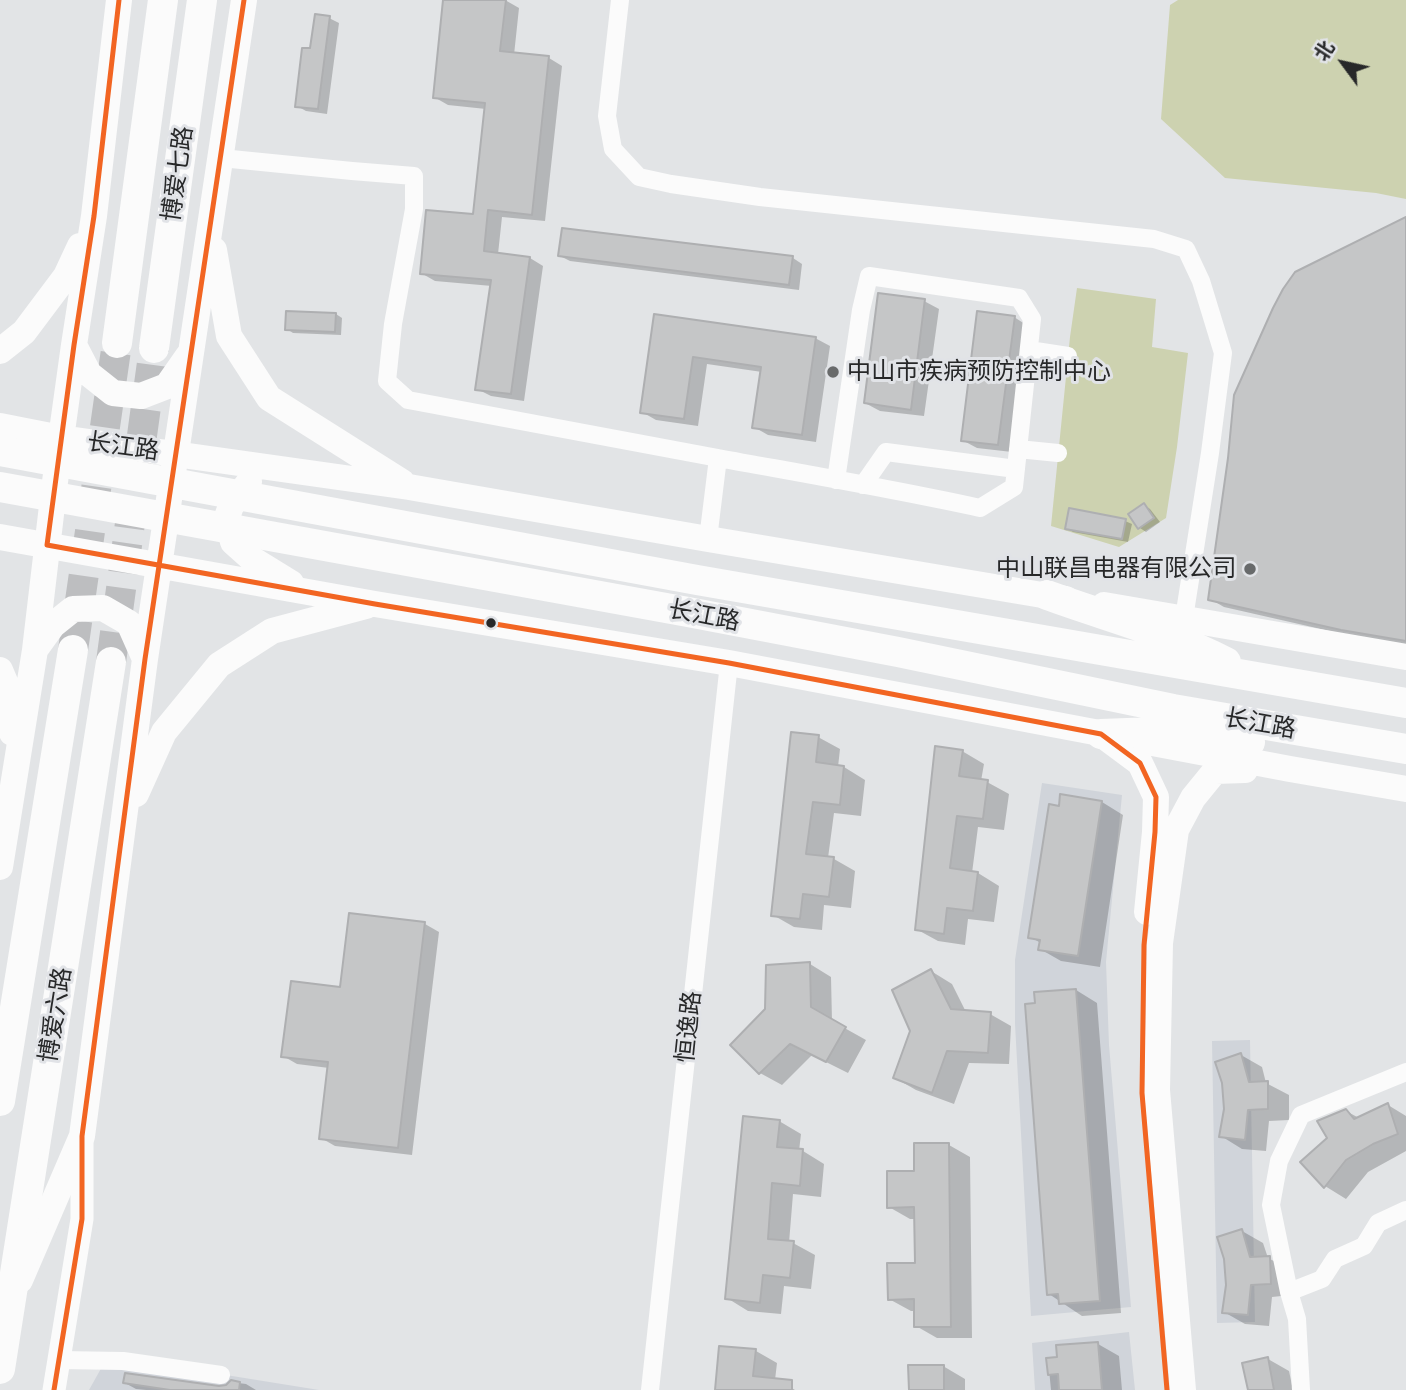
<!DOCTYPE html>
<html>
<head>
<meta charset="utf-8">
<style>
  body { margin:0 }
  #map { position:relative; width:1406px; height:1390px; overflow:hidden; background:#e2e4e6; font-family:"Alegreya Sans","Noto Sans SC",sans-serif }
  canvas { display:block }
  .north { position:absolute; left:1308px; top:28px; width:70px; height:70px; -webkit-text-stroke:5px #e1e3e7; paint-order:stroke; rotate:303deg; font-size:19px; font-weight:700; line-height:28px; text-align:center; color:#272829 }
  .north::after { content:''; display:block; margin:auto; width:24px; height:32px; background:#272829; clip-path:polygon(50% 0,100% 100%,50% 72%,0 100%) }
</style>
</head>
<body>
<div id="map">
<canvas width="1406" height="1390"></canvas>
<div class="north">北</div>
</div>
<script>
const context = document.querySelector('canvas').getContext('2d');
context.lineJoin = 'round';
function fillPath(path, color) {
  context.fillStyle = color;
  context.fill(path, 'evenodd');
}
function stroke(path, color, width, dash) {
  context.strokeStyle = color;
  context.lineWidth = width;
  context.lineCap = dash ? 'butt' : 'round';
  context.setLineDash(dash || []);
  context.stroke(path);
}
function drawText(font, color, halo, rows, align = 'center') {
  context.font = font + ' "Alegreya Sans","Noto Sans SC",sans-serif';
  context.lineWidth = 6;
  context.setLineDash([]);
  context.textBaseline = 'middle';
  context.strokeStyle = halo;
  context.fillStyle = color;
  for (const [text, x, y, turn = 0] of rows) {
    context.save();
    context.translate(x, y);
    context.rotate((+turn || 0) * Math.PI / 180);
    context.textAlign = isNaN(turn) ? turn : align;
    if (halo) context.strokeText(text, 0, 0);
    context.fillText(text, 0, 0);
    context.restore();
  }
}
const built = new Path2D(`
  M1042 783 1122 795 1106 962 1109 1045 1131 1307 1031 1316 1015 1024V960Z
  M1250 1040 1255 1322 1217 1323 1212 1041Z
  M1129 1332 1135 1390H1035L1032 1343Z
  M108 1356 319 1390H89Z`);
const green = new Path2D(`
  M1178 0H1406V199L1376 193 1225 178 1161 119 1170 5Z
  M1077 288 1156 299 1152 347 1188 353 1177 447 1166 518 1119 547 1051 526 1070 337Z`);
const shadow = new Path2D(`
  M445 0H505L519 8 514 55 549 58 562 66 545 221 502 217 498 254 530 258 543 266 524 401 491 396 477 389 492 286 435 281 421 273 474 216 486 109 448 105 434 97Z
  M329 18 339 23 327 114 306 111 297 106 311 50Z
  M1406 222V646L1356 637 1224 607 1210 599Z
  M560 256 793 258 802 264 799 290 570 261Z
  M924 301 939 309 924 416 880 411 865 403Z
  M336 314 342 318 341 335 293 333 287 329Z
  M655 316 815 338 830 346 816 442 768 435 754 427 762 372 707 364 698 426 656 420 642 412Z
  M1014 317 1028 326 1012 452 977 448 962 440Z
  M1144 505 1150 509 1160 522 1146 532 1140 528 1130 514Z
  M1125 521 1132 524 1128 542 1073 532 1067 528Z
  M818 737 840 749 838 767H844L865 780 861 816 834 813 828 858 834 859 855 871 851 908 824 905 822 930 794 927 773 915Z
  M962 751 984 764 981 781 987 782 1009 794 1004 830 978 827 972 873H978L999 886 994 922 968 919 965 945 938 941 916 929Z
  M1102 802 1123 815 1100 967 1061 961 1040 949 1041 943 1030 937 1060 808Z
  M425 924 439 932 412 1155 335 1146 321 1138 329 1068 297 1064 283 1056 342 989Z
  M810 964 831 977 832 1021 866 1040 848 1073 812 1055 782 1085 760 1073Z
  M931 971 952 984 966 1012 990 1014 1011 1026 1009 1064 969 1063 954 1104 916 1090 895 1078Z
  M1076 990 1097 1003 1121 1313 1082 1316 1049 1294Z
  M1241 1055 1262 1067 1266 1083 1289 1095V1120L1269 1121 1266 1151 1242 1149 1221 1136Z
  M1388 1105 1406 1116V1151L1368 1172 1346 1199 1325 1186 1346 1111 1359 1118Z
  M779 1121 801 1134 799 1151H803L824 1164 821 1197 793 1194 789 1243H793L815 1255 811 1289 784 1286 781 1314 748 1311 727 1298Z
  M916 1145H949L970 1157 972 1338H937L916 1326V1311H911L889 1299 917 1265 916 1219H910L889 1207 916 1173Z
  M1242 1231 1263 1243 1268 1258 1291 1270V1295L1272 1297 1269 1326 1245 1324 1224 1312Z
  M1098 1344 1119 1356 1122 1390H1051L1048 1359 1059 1358Z
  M756 1351 777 1363 775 1380H779L795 1390H717Z
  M1268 1359 1289 1371 1293 1390H1249Z
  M943 1366 965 1379V1390H910Z
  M231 1382 246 1384 256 1390H146L136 1389 125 1383 219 1388 227 1387Z`);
const building = new Path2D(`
  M443 0H506L500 51 549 56 532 215 488 210 484 251 530 257 511 394 475 390 491 280 420 274 426 210 473 214 485 103 433 98Z
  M315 14 330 16 318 109 295 107 302 48H310Z
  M1406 217V641L1341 630 1208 600 1228 458 1234 395 1273 308 1283 289 1295 272Z
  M562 228 793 256 789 285 558 256Z
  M878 293 925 299 911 410 864 403Z
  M286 311 336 313 335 332 285 330Z
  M977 311 1015 316 998 445 961 441Z
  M654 314 816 337 802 435 752 428 761 367 693 357 684 419 640 413Z
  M1144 503 1154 518 1138 529 1128 514Z
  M1069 508 1126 519 1122 539 1065 529Z
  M791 732 819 735 816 762 844 766 840 805 813 802 806 854 834 857 829 897 803 894 800 919 771 916Z
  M935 746 963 750 959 776 988 780 983 819 957 816 950 868 978 872 973 911 947 908 944 934 915 930Z
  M1060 794 1102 801 1078 956 1038 950 1040 940 1028 938 1049 804 1059 806Z
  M349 913 425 922 398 1148 319 1139 328 1062 281 1057 291 981 340 987Z
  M810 962 811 1007 846 1027 826 1062 790 1044 759 1074 730 1045 765 1009 766 965Z
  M931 969 951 1009 991 1012 988 1053 947 1051 932 1093 893 1078 910 1031 892 990Z
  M1076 989 1100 1301 1059 1304 1058 1294 1047 1295 1025 1004 1035 1003 1034 992Z
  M1241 1053 1249 1082 1268 1081V1109L1248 1110 1245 1140 1219 1137 1224 1109 1222 1083 1215 1062Z
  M1388 1103 1398 1134 1373 1144 1346 1160 1324 1188 1300 1162 1327 1138 1317 1121 1346 1109 1354 1119Z
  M743 1116 780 1120 777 1147 803 1149 800 1186 772 1183 768 1239 794 1241 790 1278 763 1275 760 1303 725 1299Z
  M914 1143H949L951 1327H914V1299L888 1300 887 1263H915L914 1207 887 1208V1171H914Z
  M1242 1229 1250 1257 1270 1256 1271 1284 1251 1285 1248 1315 1222 1313 1226 1285 1224 1259 1217 1237Z
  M1098 1342 1102 1390H1059L1058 1374 1048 1375 1046 1358 1057 1357 1056 1345Z
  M719 1346 756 1349 753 1376 792 1380V1390H715Z
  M1268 1357 1274 1390H1248L1242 1363Z
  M908 1365H944V1390H909Z
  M125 1373 219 1386 226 1385 231 1380 240 1382 239 1390H170L123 1383Z`);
const trunkTunnel = new Path2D(`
  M73 650 117 343
  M111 662 154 348`);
const minor = new Path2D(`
  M620 0 607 116 613 149 639 177 671 184 760 197 1154 239 1186 249 1201 281 1223 353 1210 453 1184 618
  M221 158 352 171 414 176V209L393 324 387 381 408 400 718 458 708 539
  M1029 350 1068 356
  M1018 449 1058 453
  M718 458C805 474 893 489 980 508L1014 487 1032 319 1019 298 869 276 861 310 836 480
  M863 485 886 452 1016 469
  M1289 1292 1322 1279 1335 1259 1364 1246 1378 1223 1406 1210
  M59 1360 123 1361 221 1375
  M650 1390 729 663
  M1301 1390 1297 1319 1289 1292 1271 1205 1279 1161 1301 1115 1406 1072`);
const tertiary = new Path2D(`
  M54 1390 82 1219V1140`);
const secondary = new Path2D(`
  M214 250 229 336 269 398 402 482
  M74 345 89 374 113 393 141 396 167 386 188 356
  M0 351 24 332 66 276 80 246
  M0 426 61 438 409 487 708 539 1066 599
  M249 482 231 506 227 517 233 542 252 559 291 583
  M0 537 375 604 729 663 1290 769 1406 789
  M1104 605 1406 657
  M35 650 53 625 73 609 103 608 129 623 145 659
  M0 670 8 689 12 733
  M1105 737 1140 763 1156 797 1155 832 1147 912
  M136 794 164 732 219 665 272 631 366 606
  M0 867 35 650 54 489 74 345 94 216 119 0
  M20 1280 82 1136 145 659 244 0
  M1183 1390 1157 1090 1160 943 1176 830 1193 798 1215 771 1245 770`);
const trunk = new Path2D(`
  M117 343 163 0
  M154 348 202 0
  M0 451 697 580 1406 703
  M0 487 688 612 898 652 1173 709 1406 749
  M1047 595C1107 617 1170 633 1226 662
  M1101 734 1154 732 1228 738 1250 742
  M0 1101 73 650
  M0 1369 111 662`);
const bus1 = new Path2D(`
  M119 0 94 216 74 345 47 545 375 604 729 663 1101 734 1140 763 1156 797 1155 832 1144 945 1142 1093 1167 1390
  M54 1390 82 1219V1136L145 659 244 0`);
const markers = [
  [833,372,7,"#686a6b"],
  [1250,569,7,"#686a6b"],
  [491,623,6,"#272829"]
];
const streetNames = [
  ["博爱七路",178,174,-82],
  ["长江路",123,447,8],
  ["长江路",704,616,11],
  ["长江路",1260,724,10],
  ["博爱六路",56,1015,-81],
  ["恒逸路",689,1027,-84]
];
const poiNames = [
  ["中山市疾病预防控制中心",847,372],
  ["中山联昌电器有限公司",1236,569,"right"]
];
fillPath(built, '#d0d4da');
fillPath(green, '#cdd2b0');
fillPath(shadow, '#0003');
fillPath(building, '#c5c6c7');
stroke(building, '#aeafb1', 2);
stroke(trunkTunnel, '#bdbec0', 30, [30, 15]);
stroke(minor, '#fbfbfb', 18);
stroke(tertiary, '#fbfbfb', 23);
stroke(secondary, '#fbfbfb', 26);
stroke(trunk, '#fbfbfb', 30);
stroke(bus1, '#f26522', 5);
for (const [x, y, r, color] of markers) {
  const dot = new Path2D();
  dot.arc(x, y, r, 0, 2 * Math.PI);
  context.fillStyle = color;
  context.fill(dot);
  stroke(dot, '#e1e3e7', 2.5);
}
drawText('24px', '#272829', '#e1e3e7', streetNames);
drawText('24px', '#272829', '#e1e3e7', poiNames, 'left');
</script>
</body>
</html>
